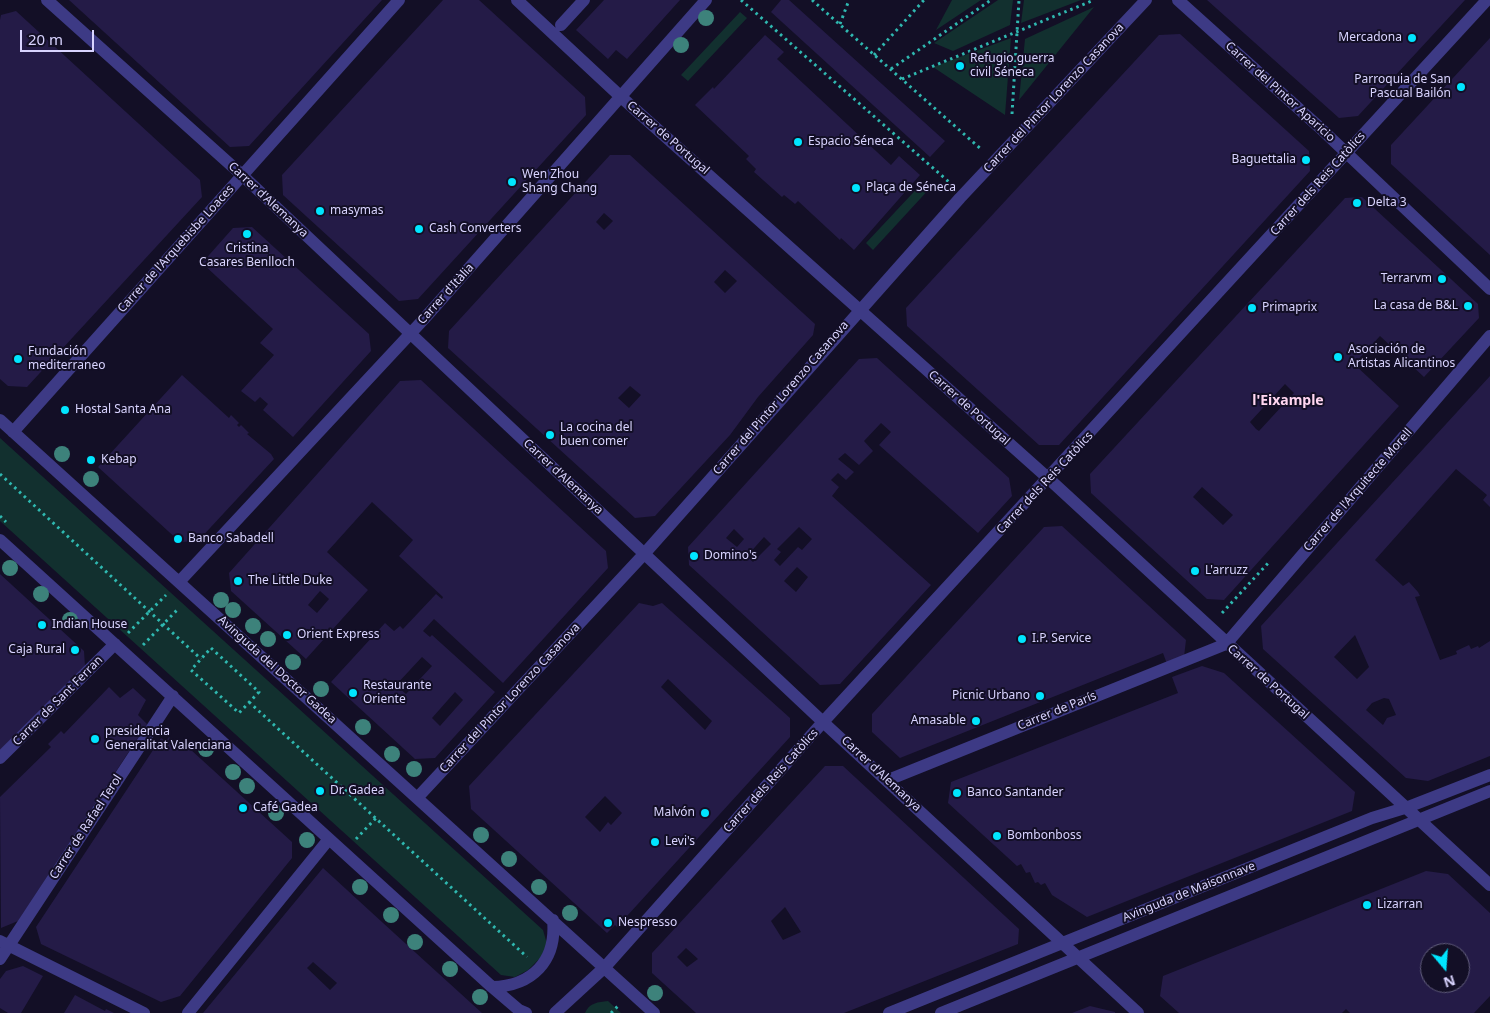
<!DOCTYPE html>
<html>
<head>
<meta charset="utf-8">
<style>
  body { margin:0 }
  #map { position:relative; width:1490px; height:1013px; overflow:hidden; background:#130f26; font-family:"Noto Sans",sans-serif }
  canvas { display:block }
  .north { position:absolute; left:1420px; top:943px; width:50px; height:50px; box-sizing:border-box; background:#130f26; border:1px solid #625e7d; border-radius:50%; rotate:162deg; font-size:14px; font-weight:700; line-height:20px; text-align:center; color:#d9d4ff }
  .north::after { content:''; display:block; margin:auto; width:18px; height:22px; background:#00e5ff; clip-path:polygon(50% 0,100% 100%,50% 72%,0 100%) }
  .scale { position:absolute; left:20px; top:30px; width:74px; height:22px; box-sizing:border-box; border:2px solid #d9d4ff; border-top:0; padding-left:6px; font-size:15px; line-height:18px; white-space:nowrap; color:#d9d4ff; -webkit-text-stroke:4px #130f26; paint-order:stroke }
</style>
</head>
<body>
<div id="map">
<canvas width="1490" height="1013"></canvas>
<div class="north">N</div>
<div class="scale">20 m</div>
</div>
<script>
const context = document.querySelector('canvas').getContext('2d');
context.lineJoin = 'round';
function fillPath(path, color) {
  context.fillStyle = color;
  context.fill(path, 'evenodd');
}
function stroke(path, color, width, dash) {
  context.strokeStyle = color;
  context.lineWidth = width;
  context.lineCap = dash ? 'butt' : 'round';
  context.setLineDash(dash || []);
  context.stroke(path);
}
function drawText(font, color, halo, rows, align = 'center') {
  context.font = font + ' "Noto Sans",sans-serif';
  context.lineWidth = 4;
  context.setLineDash([]);
  context.textBaseline = 'middle';
  context.strokeStyle = halo;
  context.fillStyle = color;
  for (const [text, x, y, turn = 0] of rows) {
    context.save();
    context.translate(x, y);
    context.rotate((+turn || 0) * Math.PI / 180);
    context.textAlign = isNaN(turn) ? turn : align;
    if (halo) context.strokeText(text, 0, 0);
    context.fillText(text, 0, 0);
    context.restore();
  }
}
const green = new Path2D(`
  M952 0H981L936 30Z
  M998 0H1013L1010 25 953 51 934 43Z
  M1024 0H1081L1021 23Z
  M1094 7 1019 100 1025 39Z
  M740 12 747 18 688 81 681 75Z
  M1011 38 1005 115 933 67Z
  M925 180 932 186 873 250 866 243Z
  M0 438 543 930 547 944 541 957 528 970 515 977 501 975 0 521Z
  M608 1001 621 1013H585C589 1003 598 1002 608 1001Z`);
const building = new Path2D(`
  M69 0H382L249 146 230 147Z
  M443 0H479L585 97 586 115 418 299 399 301 283 195 282 175Z
  M604 0H680L627 59 616 50 608 59 576 30Z
  M781 0H789L945 141 930 157 771 12Z
  M1207 0H1465L1358 116 1339 118Z
  M16 11 200 180 202 197 27 387 8 386 0 379V20L1 15Z
  M1180 34 1309 151 1310 171 1059 445H1039L907 326 906 308 1159 35Z
  M765 35 784 52 777 59 891 165 899 156 920 175 854 250 841 238 840 240 798 201 795 204 784 195 782 197 754 172 756 169 746 159 749 156 695 105 713 87 714 89Z
  M1490 38V255L1391 164V145Z
  M610 155H630L815 324 813 335 758 397 730 435 655 516 635 518 448 348 449 331ZM604 213 613 221 604 230 596 222ZM725 270 737 281 725 293 714 282ZM630 386 641 395 629 408 618 398Z
  M1362 197 1478 304 1479 318 1424 377 1380 336 1354 364 1399 406 1224 600 1207 599 1091 493 1090 474 1345 198ZM1285 384 1294 393 1259 431 1256 429 1250 422ZM1202 487 1233 515 1223 525 1193 497Z
  M252 227 369 334 371 351 293 437 263 410 268 404 260 397 255 402 241 391 274 355 260 343 273 329 202 263 233 228Z
  M877 358 1009 478 1012 496 978 533 879 445 891 432 881 423 864 441 873 451 859 465 845 453 838 459 854 472 846 480 838 473 831 480 839 487 832 496 931 585 840 684 820 685 689 565 688 547 859 359ZM799 527 812 539 802 550 798 547 780 566 774 560 781 552 777 549ZM734 529 744 539 737 547 726 538ZM764 537 771 544 753 562 747 556ZM797 567 808 577 796 592 784 581Z
  M182 375 229 418 231 415 239 423 237 425 239 427 241 425 249 433 247 434 271 454 274 459 198 541 180 542 98 467Z
  M1490 376V507L1483 500 1487 495 1456 469 1375 560 1403 586 1409 582 1418 592 1420 596 1415 597 1440 660 1457 654 1456 651 1469 645 1471 649 1478 646 1479 648 1490 641V756L1428 781 1406 778 1263 649 1261 626ZM1355 635 1369 667 1357 679 1334 657ZM1384 698 1389 699 1396 715 1387 718 1383 725 1366 710 1372 703Z
  M421 380 606 551 608 568 503 683 434 619 423 631 430 637 432 635 495 692 435 758 415 759 331 682 385 623 394 631 400 626 403 629 436 594 442 599 443 597 399 556 413 540 372 502 327 552 368 590 306 659 231 591 229 573 400 381ZM320 591 329 599 317 613 308 605ZM422 657 432 666 406 694 396 685ZM455 692 463 700 440 726 432 718Z
  M1062 526 1186 640 1184 657 1167 664 1163 653 900 758 872 732V714L1044 527Z
  M0 574 84 651 85 667 0 750Z
  M639 603 653 606 662 603 790 718V737L617 927 615 925 607 933 471 809 469 786ZM668 679 712 721 705 730 661 687ZM605 796 622 813 611 825 608 822 600 832 585 817Z
  M1202 666 1224 673 1355 792 1352 811 1087 917 1052 895 1045 883 1041 885 1038 882 1035 883 1030 872 1026 873 1021 864 1017 866 948 803 951 782 1178 693 1172 677Z
  M109 687 120 698 133 688 146 700 138 715 147 724 18 921 1 928 0 797 51 747 48 744 61 731 64 734Z
  M169 737 175 743 179 739 292 842V858L180 996 161 1002 41 944 36 927 161 738 166 741Z
  M825 766H843L1019 929 1018 944 844 1013H696L652 973V953ZM785 907 801 932 783 940 771 921ZM686 948 698 959 687 967 677 957Z
  M323 868 394 933 482 1013H203ZM313 962 337 983 330 990 307 968Z
  M1426 871 1448 874 1490 913V996L1474 1013H1350L1346 1009 1342 1013H1179L1160 996 1163 976ZM1430 953H1460V983H1430Z
  M23 966 43 976 21 1013H8L0 1008V979L6 971Z
  M75 995 105 1011 106 1009 114 1013H64Z
  M1090 1006 1115 1012V1013H1072Z`);
const path = new Path2D(`
  M741 0 949 182
  M812 0 982 150
  M840 24 849 0
  M874 55 924 0
  M891 69 991 0
  M902 79 1094 0
  M1012 114 1019 0
  M0 474 201 659
  M0 516 6 522
  M1222 613 1270 561
  M128 633 166 595
  M143 645 179 608
  M211 648 259 692 239 713 191 670Z
  M249 702 527 957
  M356 839 376 818
  M611 1013 618 1006`);
const minor = new Path2D(`
  M47 0 242 175 823 722 1138 1013
  M517 0 620 96 1049 479 1490 885
  M1178 0 1318 126 1490 289
  M561 25 584 0
  M0 420 654 1013
  M13 432 399 0
  M0 540 492 987 519 1010 526 1013
  M179 582 424 319 706 0
  M0 758 115 644
  M888 780 1226 644 1490 336
  M418 797 645 553 960 198 1146 0
  M0 941 144 1013
  M0 959 173 696
  M492 987C532 986 557 961 553 920
  M188 1013 329 839
  M555 1013 605 967 823 722 1487 0
  M889 1013 1372 818 1408 807 1490 775
  M941 1013 1490 791`);
const trees = [
  [706,18],
  [681,45],
  [62,454],
  [91,479],
  [10,568],
  [41,594],
  [221,600],
  [233,610],
  [70,620],
  [253,626],
  [268,639],
  [293,662],
  [321,689],
  [363,727],
  [206,749],
  [392,754],
  [414,769],
  [233,772],
  [247,786],
  [276,813],
  [481,835],
  [307,840],
  [509,859],
  [360,887],
  [539,887],
  [570,913],
  [391,915],
  [415,942],
  [450,969],
  [655,993],
  [480,997]
];
const markers = [
  [1412,38,5,"#00e5ff"],
  [960,66,5,"#00e5ff"],
  [1461,87,5,"#00e5ff"],
  [798,142,5,"#00e5ff"],
  [1306,160,5,"#00e5ff"],
  [512,182,5,"#00e5ff"],
  [856,188,5,"#00e5ff"],
  [1357,203,5,"#00e5ff"],
  [320,211,5,"#00e5ff"],
  [419,229,5,"#00e5ff"],
  [247,234,5,"#00e5ff"],
  [1442,279,5,"#00e5ff"],
  [1468,306,5,"#00e5ff"],
  [1252,308,5,"#00e5ff"],
  [1338,357,5,"#00e5ff"],
  [18,359,5,"#00e5ff"],
  [65,410,5,"#00e5ff"],
  [550,435,5,"#00e5ff"],
  [91,460,5,"#00e5ff"],
  [178,539,5,"#00e5ff"],
  [694,556,5,"#00e5ff"],
  [1195,571,5,"#00e5ff"],
  [238,581,5,"#00e5ff"],
  [42,625,5,"#00e5ff"],
  [287,635,5,"#00e5ff"],
  [1022,639,5,"#00e5ff"],
  [75,650,5,"#00e5ff"],
  [353,693,5,"#00e5ff"],
  [1040,696,5,"#00e5ff"],
  [976,721,5,"#00e5ff"],
  [95,739,5,"#00e5ff"],
  [320,791,5,"#00e5ff"],
  [957,793,5,"#00e5ff"],
  [243,808,5,"#00e5ff"],
  [705,813,5,"#00e5ff"],
  [997,836,5,"#00e5ff"],
  [655,842,5,"#00e5ff"],
  [1367,905,5,"#00e5ff"],
  [608,923,5,"#00e5ff"]
];
const poiNames = [
  ["Mercadona",1402,38,"right"],
  ["Refugio guerra",970,59],
  ["civil Séneca",970,73],
  ["Parroquia de San",1451,80,"right"],
  ["Pascual Bailón",1451,94,"right"],
  ["Espacio Séneca",808,142],
  ["Baguettalia",1296,160,"right"],
  ["Wen Zhou",522,175],
  ["Shang Chang",522,189],
  ["Plaça de Séneca",866,188],
  ["Delta 3",1367,203],
  ["masymas",330,211],
  ["Cash Converters",429,229],
  ["Cristina",247,249,"center"],
  ["Casares Benlloch",247,263,"center"],
  ["Terrarvm",1432,279,"right"],
  ["La casa de B&L",1458,306,"right"],
  ["Primaprix",1262,308],
  ["Asociación de",1348,350],
  ["Artistas Alicantinos",1348,364],
  ["Fundación",28,352],
  ["mediterraneo",28,366],
  ["Hostal Santa Ana",75,410],
  ["La cocina del",560,428],
  ["buen comer",560,442],
  ["Kebap",101,460],
  ["Banco Sabadell",188,539],
  ["Domino's",704,556],
  ["L'arruzz",1205,571],
  ["The Little Duke",248,581],
  ["Indian House",52,625],
  ["Orient Express",297,635],
  ["I.P. Service",1032,639],
  ["Caja Rural",65,650,"right"],
  ["Restaurante",363,686],
  ["Oriente",363,700],
  ["Picnic Urbano",1030,696,"right"],
  ["Amasable",966,721,"right"],
  ["presidencia",105,732],
  ["Generalitat Valenciana",105,746],
  ["Dr. Gadea",330,791],
  ["Banco Santander",967,793],
  ["Café Gadea",253,808],
  ["Malvón",695,813,"right"],
  ["Bombonboss",1007,836],
  ["Levi's",665,842],
  ["Lizarran",1377,905],
  ["Nespresso",618,923]
];
const streetNames = [
  ["Carrer del Pintor Aparicio",1280,92,42],
  ["Carrer del Pintor Lorenzo Casanova",1054,98,-47],
  ["Carrer de Portugal",668,138,41],
  ["Carrer dels Reis Catòlics",1318,184,-48],
  ["Carrer d'Alemanya",268,200,43],
  ["Carrer de l'Arquebisbe Loaces",176,249,-48],
  ["Carrer d'Itàlia",446,294,-48],
  ["Carrer del Pintor Lorenzo Casanova",781,398,-49],
  ["Carrer de Portugal",969,408,42],
  ["Carrer d'Alemanya",563,477,43],
  ["Carrer dels Reis Catòlics",1045,483,-47],
  ["Carrer de l'Arquitecte Morell",1358,490,-49],
  ["Avinguda del Doctor Gadea",277,670,42],
  ["Carrer de Portugal",1268,682,42],
  ["Carrer del Pintor Lorenzo Casanova",510,698,-47],
  ["Carrer de Sant Ferran",58,701,-45],
  ["Carrer de París",1057,711,-22],
  ["Carrer d'Alemanya",881,774,43],
  ["Carrer dels Reis Catòlics",771,781,-48],
  ["Carrer de Rafael Terol",86,827,-57],
  ["Avinguda de Maisonnave",1189,892,-22]
];
const neighbourhoodNames = [
  ["l'Eixample",1288,401]
];
fillPath(green, '#12302f');
fillPath(building, '#241b47');
stroke(path, '#2fb8b0', 3, [2.5, 4]);
stroke(minor, '#3d3a85', 12);
context.fillStyle = '#3d827b';
for (const [x, y] of trees) {
  context.beginPath();
  context.arc(x, y, 8, 0, 2 * Math.PI);
  context.fill();
}
for (const [x, y, r, color] of markers) {
  const dot = new Path2D();
  dot.arc(x, y, r, 0, 2 * Math.PI);
  context.fillStyle = color;
  context.fill(dot);
  stroke(dot, '#130f26', 2);
}
drawText('12px', '#d9d4ff', '#130f26', poiNames, 'left');
drawText('12px', '#d9d4ff', '#130f26', streetNames);
drawText('bold 14px', '#ffd6f0', '#130f26', neighbourhoodNames);
</script>
</body>
</html>
